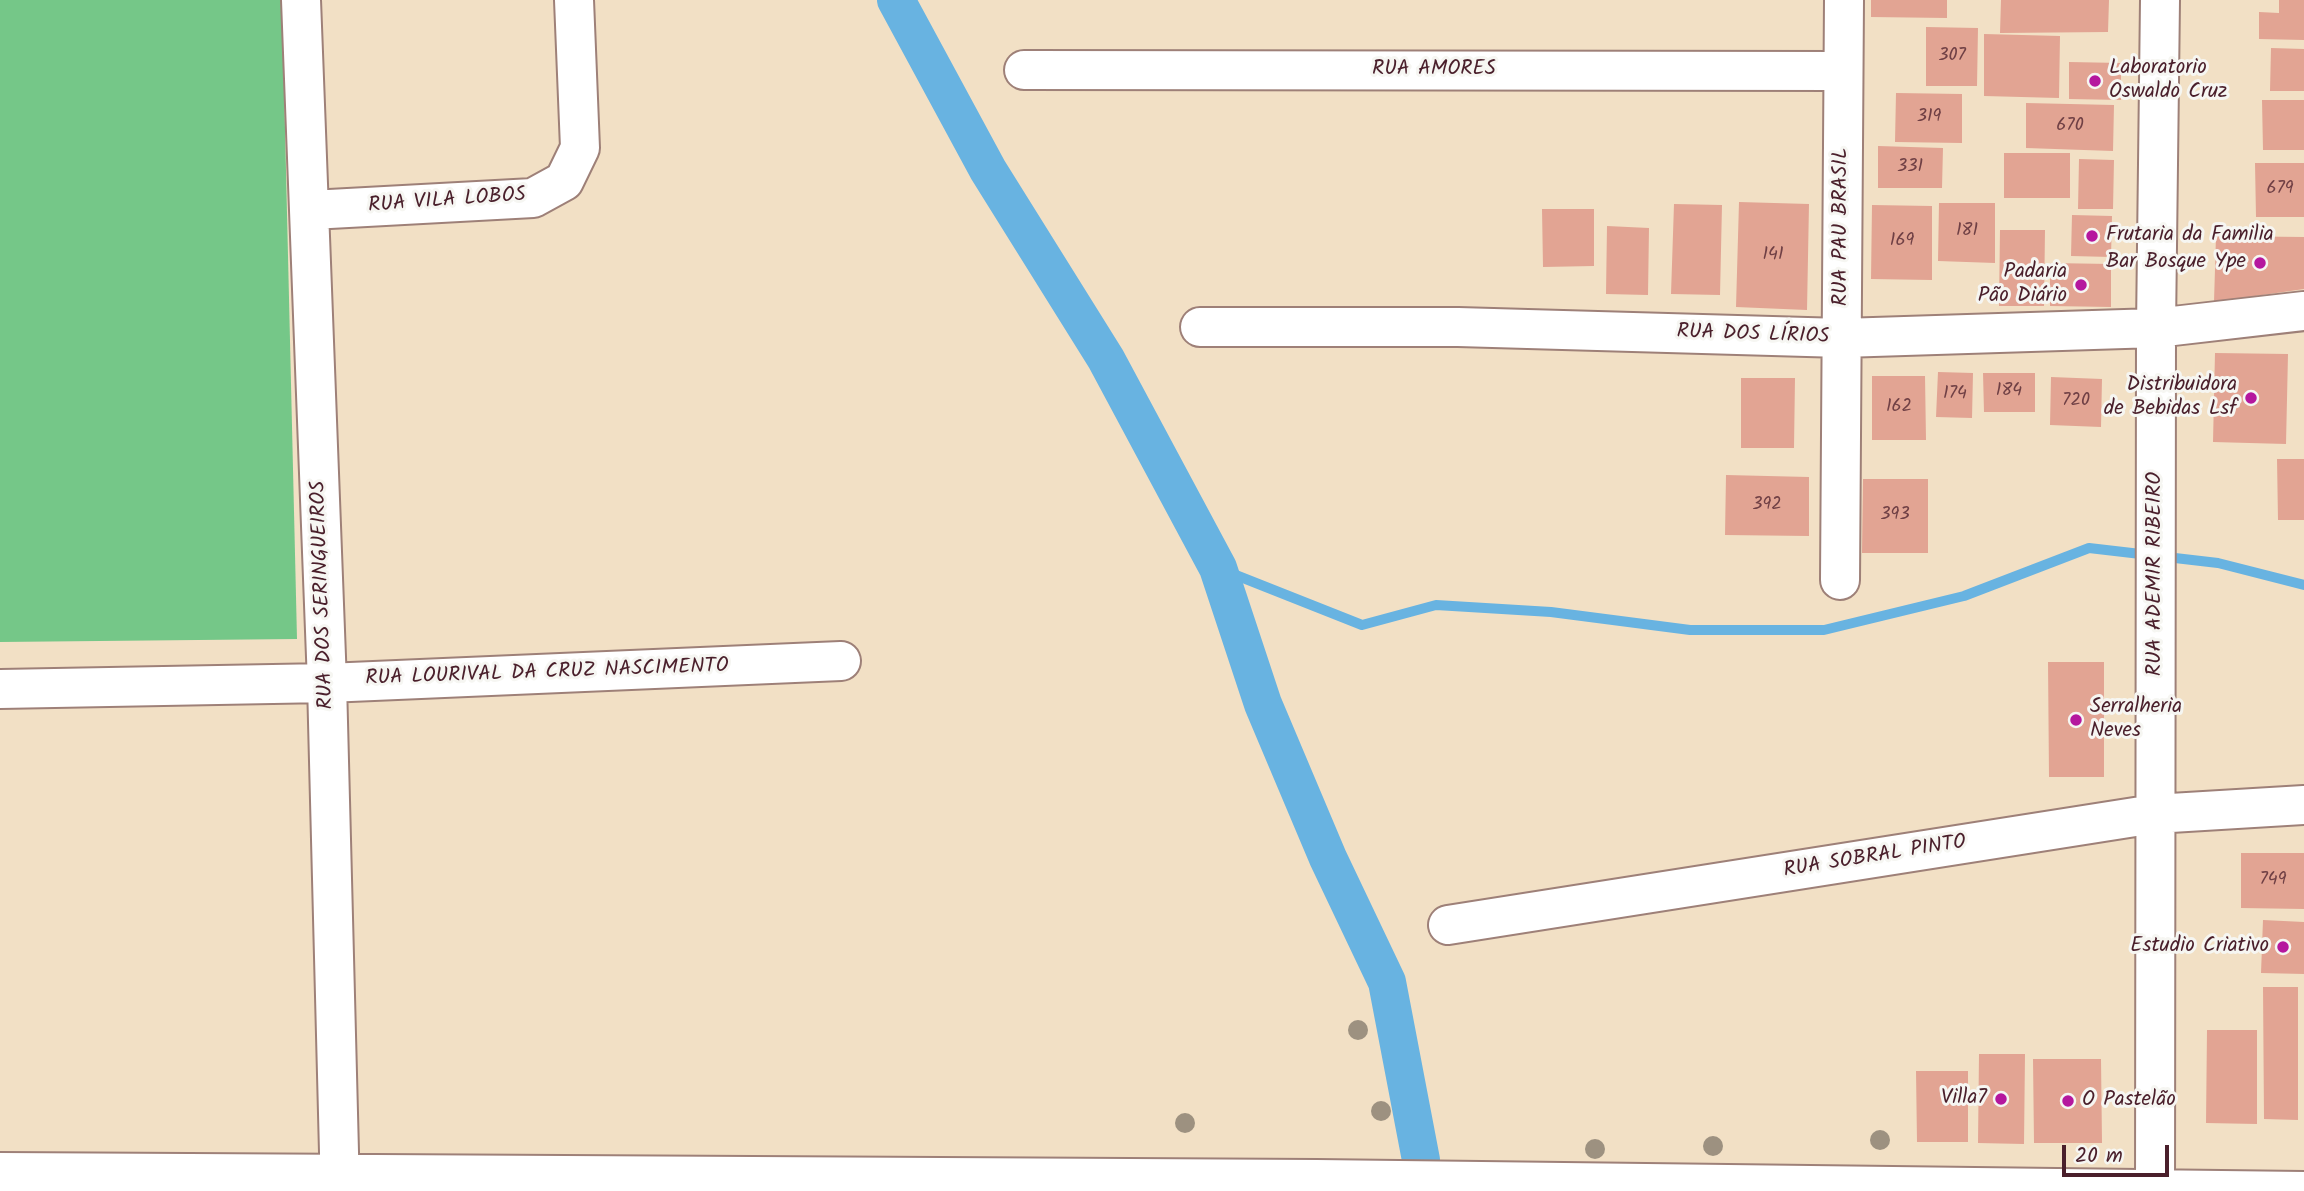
<!DOCTYPE html>
<html>
<head>
<meta charset="utf-8">
<style>
  body { margin:0 }
  #map { position:relative; width:2304px; height:1191px; overflow:hidden; background:#f2e0c5; font-family:Kalam,sans-serif }
  canvas { display:block }
  .scale { position:absolute; left:2062px; top:1145px; width:107px; height:32px; box-sizing:border-box; border:4px solid #4a1f2b; border-top:0; padding-left:9px; font-size:21px; line-height:24px; white-space:nowrap; color:#4a1f2b; -webkit-text-stroke:5px #f6f6f2; paint-order:stroke }
</style>
</head>
<body>
<div id="map">
<canvas width="2304" height="1191"></canvas>
<div class="scale">20 m</div>
</div>
<script>
const context = document.querySelector('canvas').getContext('2d');
context.lineJoin = 'round';
function fillPath(path, color) {
  context.fillStyle = color;
  context.fill(path, 'evenodd');
}
function stroke(path, color, width, dash) {
  context.strokeStyle = color;
  context.lineWidth = width;
  context.lineCap = dash ? 'butt' : 'round';
  context.setLineDash(dash || []);
  context.stroke(path);
}
function drawText(font, color, halo, rows, align = 'center') {
  context.font = font + ' Kalam,sans-serif';
  context.lineWidth = 6;
  context.setLineDash([]);
  context.textBaseline = 'middle';
  context.strokeStyle = halo;
  context.fillStyle = color;
  for (const [text, x, y, turn = 0] of rows) {
    context.save();
    context.translate(x, y);
    context.rotate((+turn || 0) * Math.PI / 180);
    context.textAlign = isNaN(turn) ? turn : align;
    if (halo) context.strokeText(text, 0, 0);
    context.fillText(text, 0, 0);
    context.restore();
  }
}
const green = new Path2D(`
  M0 0H282L297 639 0 642Z`);
const stream = new Path2D(`
  M1218 568 1362 625 1436 605 1551 612 1690 630H1824L1964 596 2089 548 2218 563 2304 585`);
const canal = new Path2D(`
  M896 0 988 170 1106 359 1218 568 1263 704 1328 858 1387 982 1421 1160`);
const building = new Path2D(`
  M1871 0H1947V18L1871 17Z
  M2001 0H2109L2108 32 2000 33Z
  M2279 0H2304V40L2259 39V12L2279 13Z
  M1926 27 1978 28 1977 86H1926Z
  M1984 34 2060 36 2059 98 1984 96Z
  M2271 48 2304 49V91H2270Z
  M2069 62 2121 63V100L2069 99Z
  M1896 93 1962 94V143L1895 142Z
  M2262 100H2304V150H2263Z
  M2026 103 2114 105 2113 151 2026 148Z
  M1878 146 1943 148 1942 188H1878Z
  M2004 153H2070V198H2004Z
  M2079 159 2114 160 2113 209H2078Z
  M2255 163H2304V217H2256Z
  M1739 202 1809 204 1807 310 1736 307Z
  M1939 203H1995V263L1938 261Z
  M1674 204 1722 205 1720 295 1671 294Z
  M1872 205 1932 206V280L1871 279Z
  M1542 209H1594V266L1543 267Z
  M2072 215 2112 216 2111 257 2071 256Z
  M1607 226 1649 228 1648 295 1606 294Z
  M2000 230H2045L2044 306H1999Z
  M2216 236 2304 237V289L2214 302Z
  M2050 263 2111 264V307L2050 306Z
  M2215 353 2288 354 2286 444 2213 442Z
  M1938 372 1973 373 1972 418 1936 417Z
  M1983 373H2035V412H1984Z
  M1872 376H1925L1926 440H1872Z
  M2051 377 2102 379 2101 427 2050 425Z
  M1741 378H1795L1794 448H1741Z
  M2277 459H2304V520H2278Z
  M1726 475 1809 477V536L1725 535Z
  M1863 479H1928V553H1862Z
  M2048 662H2104V777H2049Z
  M2241 853H2304V909L2241 908Z
  M2263 920 2304 922V974L2261 973Z
  M2263 987H2298V1120L2264 1119Z
  M2207 1030H2257V1124L2206 1123Z
  M1979 1054H2025L2024 1144 1978 1143Z
  M2033 1059H2101L2102 1143H2034Z
  M1916 1071H1968V1142H1917Z`);
const minor = new Path2D(`
  M301 0 327 683 340 1191
  M1024 70 1843 71
  M311 210 533 198 564 181 580 148 574 0
  M1200 327H1458L1842 338 2156 328 2304 311
  M1840 580 1844 0
  M0 689 327 683 841 661
  M1448 925 2154 814 2304 805
  M0 1172 1317 1179 2304 1191
  M2155 1191 2156 328 2160 0`);
const trees = [
  [1358,1030],
  [1381,1111],
  [1185,1123],
  [1880,1140],
  [1713,1146],
  [1595,1149]
];
const markers = [
  [2095,81,7,"#b5179e"],
  [2092,236,7,"#b5179e"],
  [2260,263,7,"#b5179e"],
  [2081,285,7,"#b5179e"],
  [2251,398,7,"#b5179e"],
  [2076,720,7,"#b5179e"],
  [2283,947,7,"#b5179e"],
  [2001,1099,7,"#b5179e"],
  [2068,1101,7,"#b5179e"]
];
const numberNames = [
  ["307",1952,57],
  ["319",1929,118],
  ["670",2070,127],
  ["331",1910,168],
  ["679",2280,190],
  ["181",1967,232],
  ["169",1902,242],
  ["141",1773,256],
  ["184",2009,392],
  ["174",1955,395],
  ["720",2076,402],
  ["162",1899,408],
  ["392",1767,506],
  ["393",1895,516],
  ["749",2273,881]
];
const poiNames = [
  ["Laboratorio",2109,69,"left"],
  ["Oswaldo Cruz",2109,93,"left"],
  ["Frutaria da Familia",2106,236,"left"],
  ["Bar Bosque Ype",2246,263],
  ["Padaria",2067,273],
  ["Pão Diário",2067,297],
  ["Distribuidora",2237,386],
  ["de Bebidas Lsf",2237,410],
  ["Serralheria",2090,708,"left"],
  ["Neves",2090,732,"left"],
  ["Estudio Criativo",2269,947],
  ["Villa7",1987,1099],
  ["O Pastelão",2082,1101,"left"]
];
const streetNames = [
  ["RUA AMORES",1434,70],
  ["RUA VILA LOBOS",447,202,-4],
  ["RUA PAU BRASIL",1842,227,-90],
  ["RUA DOS LÍRIOS",1753,336,2],
  ["RUA ADEMIR RIBEIRO",2156,574,-90],
  ["RUA DOS SERINGUEIROS",324,595,-92],
  ["RUA LOURIVAL DA CRUZ NASCIMENTO",547,674,-2],
  ["RUA SOBRAL PINTO",1875,858,-9]
];
fillPath(green, '#75c788');
stroke(stream, '#68b3e1', 10);
stroke(canal, '#68b3e1', 38);
fillPath(building, '#e2a493');
stroke(minor, '#9e8078', 42);
stroke(minor, '#fff', 38);
context.fillStyle = '#9d9180';
for (const [x, y] of trees) {
  context.beginPath();
  context.arc(x, y, 10, 0, 2 * Math.PI);
  context.fill();
}
for (const [x, y, r, color] of markers) {
  const dot = new Path2D();
  dot.arc(x, y, r, 0, 2 * Math.PI);
  context.fillStyle = color;
  context.fill(dot);
  stroke(dot, '#f6f6f2', 2.5);
}
drawText('18px', '#704045', null, numberNames);
drawText('21px', '#4a1f2b', '#f6f6f2', poiNames, 'right');
drawText('21px', '#4a1f2b', '#f6f6f2', streetNames);
</script>
</body>
</html>
